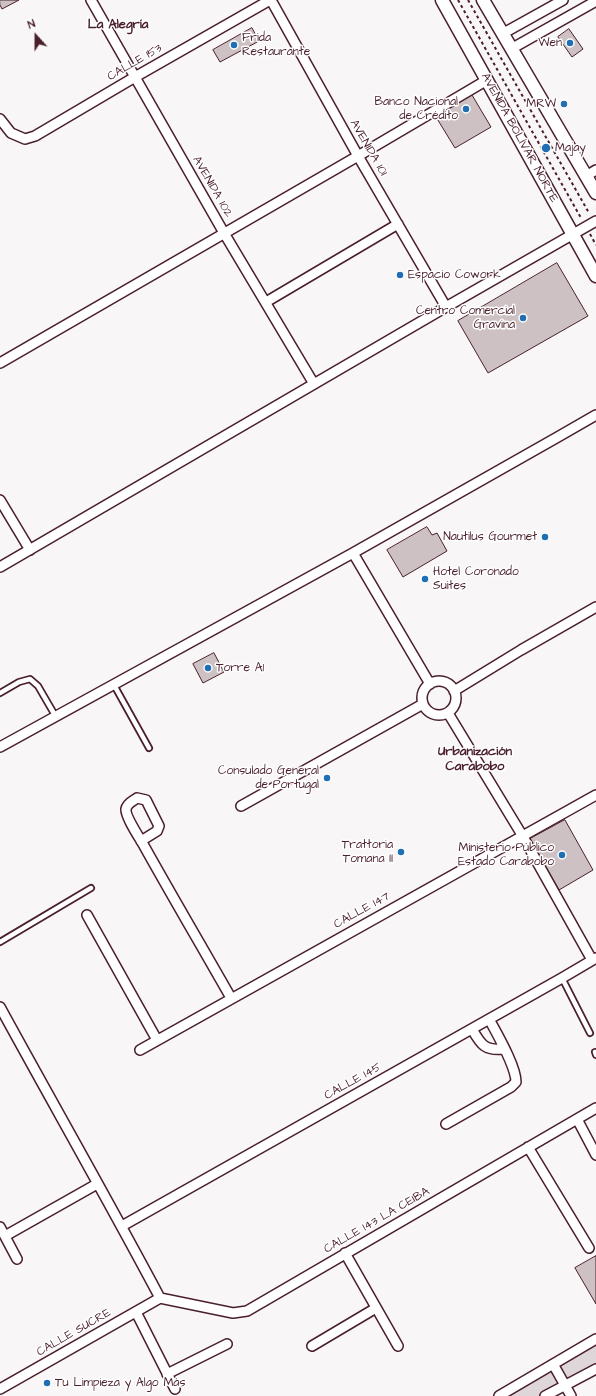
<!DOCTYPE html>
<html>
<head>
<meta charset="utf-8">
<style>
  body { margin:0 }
  #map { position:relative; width:596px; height:1396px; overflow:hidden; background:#f8f6f7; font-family:"Architects Daughter",sans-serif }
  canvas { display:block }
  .north { position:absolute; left:16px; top:16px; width:40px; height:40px; -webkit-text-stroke:3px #fff; paint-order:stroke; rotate:339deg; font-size:11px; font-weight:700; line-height:16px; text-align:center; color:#4a1f2b }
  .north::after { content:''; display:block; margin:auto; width:14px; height:18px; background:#4a1f2b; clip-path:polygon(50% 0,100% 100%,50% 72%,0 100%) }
</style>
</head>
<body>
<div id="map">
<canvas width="596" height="1396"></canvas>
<div class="north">N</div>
</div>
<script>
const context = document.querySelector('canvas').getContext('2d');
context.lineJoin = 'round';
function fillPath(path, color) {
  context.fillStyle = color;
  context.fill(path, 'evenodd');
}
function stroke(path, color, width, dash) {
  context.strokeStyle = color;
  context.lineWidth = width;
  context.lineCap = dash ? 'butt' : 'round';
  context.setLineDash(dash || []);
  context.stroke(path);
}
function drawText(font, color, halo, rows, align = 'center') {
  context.font = font + ' "Architects Daughter",sans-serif';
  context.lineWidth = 3;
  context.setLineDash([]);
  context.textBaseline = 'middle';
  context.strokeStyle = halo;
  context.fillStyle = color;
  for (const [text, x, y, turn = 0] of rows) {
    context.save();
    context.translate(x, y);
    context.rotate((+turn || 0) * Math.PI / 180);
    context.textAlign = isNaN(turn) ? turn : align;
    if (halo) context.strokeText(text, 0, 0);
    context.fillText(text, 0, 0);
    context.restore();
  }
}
const green = new Path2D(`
  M596 1339V1369L545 1396H499Z`);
const building = new Path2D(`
  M0 0H19L2 9 0 5Z
  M252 28 259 41 220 62 213 50Z
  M569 29 583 49 572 57 558 37Z
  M472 95 491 127 455 148 436 117Z
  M557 263 588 316 488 373 458 321Z
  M427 527 432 535 437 533 447 551 403 577 387 550Z
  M214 653 224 672 203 683 193 664Z
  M565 820 593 870 559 890 530 839Z
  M596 1256V1304L575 1268Z`);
const path = new Path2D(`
  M458 0 581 218
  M468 0 589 213
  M590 234 596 245`);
const service = new Path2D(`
  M114 685 149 748
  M0 693 19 682 30 679 38 686 56 717
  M0 942 91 888
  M562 978 590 1033
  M595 1052 596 1055`);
const minor = new Path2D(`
  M91 0 224 233 314 384
  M271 0 358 156 446 307
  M502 34 563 0
  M511 49 596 1
  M0 119 11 133 25 139 35 136 135 77 270 0
  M586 176 596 170
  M266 302 398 224
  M0 363 358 156 487 80
  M0 500 30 550
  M353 553 556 438 596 415
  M0 567 446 307 596 221
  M422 698a17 17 0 1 1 34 0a17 17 0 1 1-34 0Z
  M454 691 521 650 596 607
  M448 713 522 835 592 960
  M0 747 353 553 430 684
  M241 806 423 704
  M141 841 157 831 159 826 146 800 137 798C133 801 127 803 126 809 125 816 139 837 143 844 172 896 202 947 231 998
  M87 915 157 1040
  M0 1007C53 1104 108 1200 160 1298
  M472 1029C481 1045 485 1051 504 1049
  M140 1050 596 795
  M577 1119 596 1155
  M446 1124 511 1087 516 1082C516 1066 497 1034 489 1019
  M528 1147 589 1248
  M122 1226 562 978 596 958
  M0 1227 17 1259
  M5 1236 97 1184
  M345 1253 398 1346
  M160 1298 233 1313 247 1311 596 1108
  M136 1312 175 1389
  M312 1346 376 1308
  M553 1364 571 1396
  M167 1374 227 1344
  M0 1389 160 1298
  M499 1396 596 1339
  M545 1396 596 1369`);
const secondary = new Path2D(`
  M442 0 596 276
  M483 0 596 193`);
const markers = [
  [570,43,4,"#1f6fb2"],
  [234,45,4,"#1f6fb2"],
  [564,104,4,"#1f6fb2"],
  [466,109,4,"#1f6fb2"],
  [546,148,5,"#1f6fb2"],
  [400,275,4,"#1f6fb2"],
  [523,318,4,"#1f6fb2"],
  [545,537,4,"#1f6fb2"],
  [425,579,4,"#1f6fb2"],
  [208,668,4,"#1f6fb2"],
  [327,778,4,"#1f6fb2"],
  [401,852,4,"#1f6fb2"],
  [562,855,4,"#1f6fb2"],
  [47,1383,4,"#1f6fb2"]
];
const poiNames = [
  ["Frida",242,38,"left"],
  ["Restaurante",242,52,"left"],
  ["Wen",562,43],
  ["Banco Nacional",458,102],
  ["de Crédito",458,116],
  ["MRW",556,104],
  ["Majay",555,148,"left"],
  ["Espacio Cowork",408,275,"left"],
  ["Centro Comercial",515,311],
  ["Gravina",515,325],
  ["Nautilus Gourmet",537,537],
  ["Hotel Coronado",433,572,"left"],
  ["Suites",433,586,"left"],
  ["Torre A1",216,668,"left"],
  ["Consulado General",319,771],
  ["de Portugal",319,785],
  ["Trattoria",393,845],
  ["Tomana II",393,859],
  ["Ministerio Público",554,848],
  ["Estado Carabobo",554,862],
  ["Tu Limpieza y Algo Más",55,1383,"left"]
];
const streetNames = [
  ["CALLE 153",135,63,-30],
  ["AVENIDA BOLÍVAR NORTE",519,138,61],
  ["AVENIDA 101",368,148,60],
  ["AVENIDA 102",212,187,60],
  ["CALLE 147",362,911,-29],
  ["CALLE 145",353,1082,-29],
  ["CALLE 143 LA CEIBA",377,1221,-30],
  ["CALLE SUCRE",74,1333,-30]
];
const neighbourhoodNames = [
  ["La Alegría",118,25],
  ["Urbanización",475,752],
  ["Carabobo",475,767]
];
fillPath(green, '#ded6d9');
fillPath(building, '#cdc1c4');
stroke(building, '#4a1f2b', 1);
stroke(service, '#4a1f2b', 8);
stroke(minor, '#4a1f2b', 12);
stroke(secondary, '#4a1f2b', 15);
stroke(path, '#4a1f2b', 2, [3, 3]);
stroke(service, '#fff', 4.5);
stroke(minor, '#fff', 9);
stroke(secondary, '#fff', 12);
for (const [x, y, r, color] of markers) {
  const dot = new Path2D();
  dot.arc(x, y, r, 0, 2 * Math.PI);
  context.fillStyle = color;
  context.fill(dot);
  stroke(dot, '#fff', 1.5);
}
drawText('12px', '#4a1f2b', '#fff', poiNames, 'right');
drawText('12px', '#4a1f2b', '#fff', streetNames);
drawText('bold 13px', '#4a1f2b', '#fff', neighbourhoodNames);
</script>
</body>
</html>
